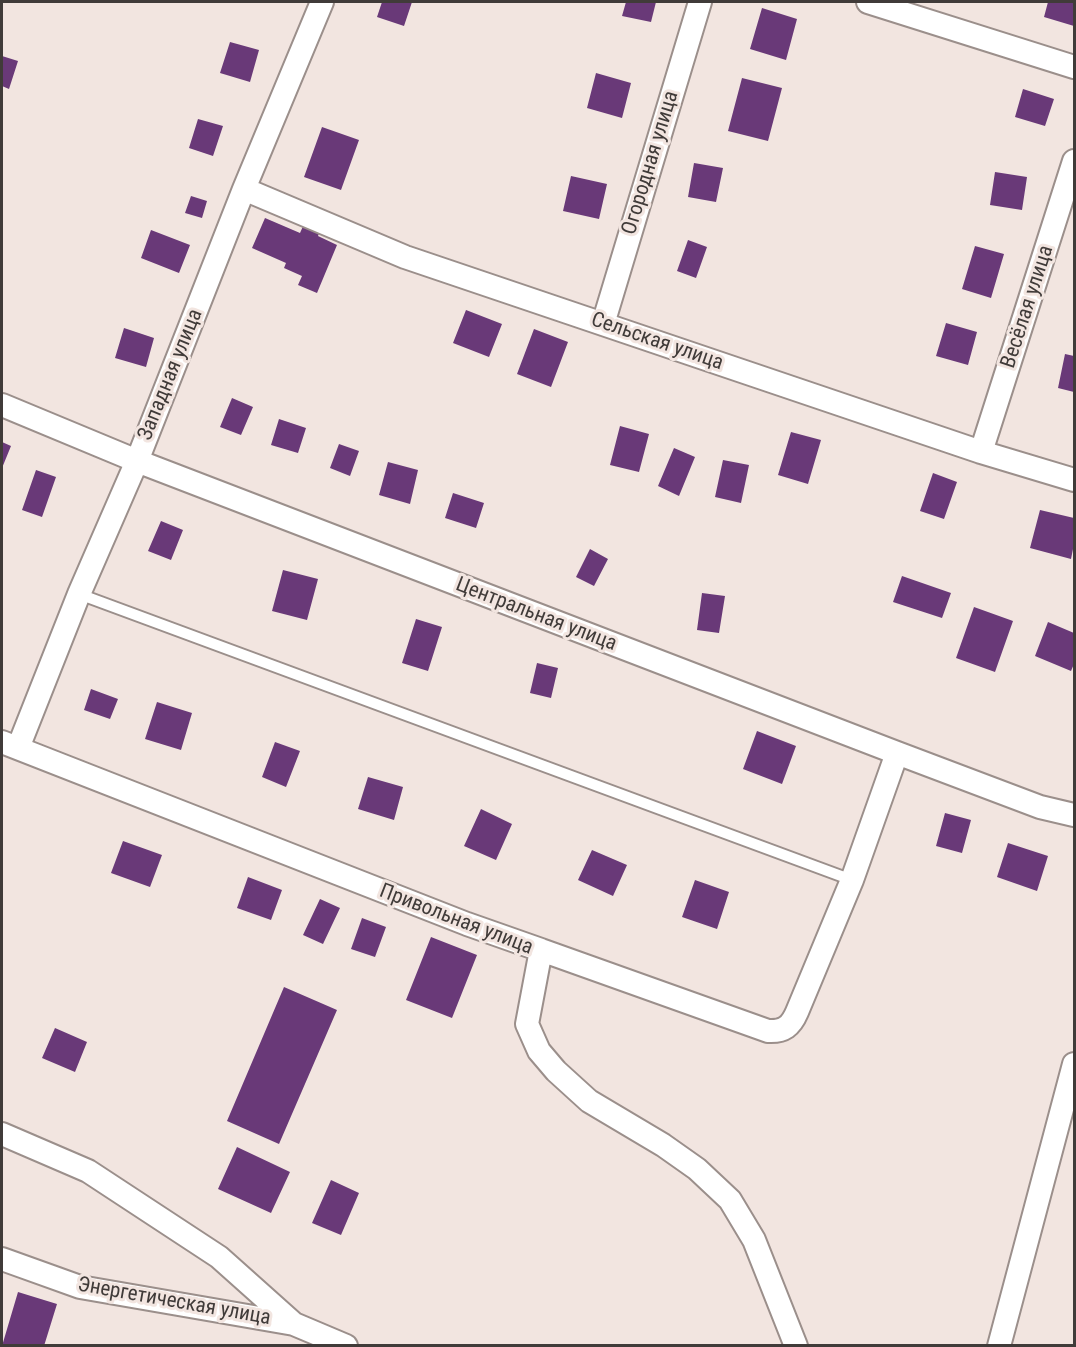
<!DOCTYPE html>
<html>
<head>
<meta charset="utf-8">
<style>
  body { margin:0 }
  #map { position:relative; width:1076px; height:1347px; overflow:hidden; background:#f2e5e0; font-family:"Roboto Condensed",sans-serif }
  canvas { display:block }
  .frame { position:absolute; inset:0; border:3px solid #403b39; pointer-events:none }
</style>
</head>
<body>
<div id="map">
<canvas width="1076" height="1347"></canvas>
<div class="frame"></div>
</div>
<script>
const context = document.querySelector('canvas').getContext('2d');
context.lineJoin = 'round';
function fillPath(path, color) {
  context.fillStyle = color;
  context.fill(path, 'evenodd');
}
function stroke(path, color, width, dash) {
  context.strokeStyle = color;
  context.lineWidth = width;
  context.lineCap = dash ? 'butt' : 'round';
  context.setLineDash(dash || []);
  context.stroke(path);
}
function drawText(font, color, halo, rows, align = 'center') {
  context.font = font + ' "Roboto Condensed",sans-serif';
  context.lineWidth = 6;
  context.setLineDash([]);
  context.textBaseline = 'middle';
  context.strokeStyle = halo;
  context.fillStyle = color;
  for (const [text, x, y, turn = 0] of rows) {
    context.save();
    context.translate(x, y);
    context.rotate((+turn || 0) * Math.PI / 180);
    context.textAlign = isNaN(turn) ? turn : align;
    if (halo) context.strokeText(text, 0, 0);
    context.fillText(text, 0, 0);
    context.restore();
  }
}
const building = new Path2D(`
  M382 2H412L404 26 377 17Z
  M626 2H656L651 22 622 16Z
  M1048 2H1074V26L1044 17Z
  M762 8 797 19 786 60 750 49Z
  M230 42 259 50 250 82 220 73Z
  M2 56 18 61 9 89 2 86Z
  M596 73 631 83 622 118 587 108Z
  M742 78 782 88 768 141 728 131Z
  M1023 89 1054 99 1045 126 1015 117Z
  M198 119 223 126 213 156 189 148Z
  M322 127 359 140 341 190 304 177Z
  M694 163 723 168 716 202 688 197Z
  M995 172 1027 177 1022 210 990 205Z
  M571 176 607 184 599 219 563 211Z
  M191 196 207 201 202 218 185 213Z
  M265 218 300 233 304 224 320 231 318 236 337 245 317 293 298 285 302 276 284 268 286 263 252 248Z
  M151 230 190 245 179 273 141 258Z
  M688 240 707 247 696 278 677 271Z
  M975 246 1004 254 991 298 962 289Z
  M466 310 502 324 489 357 453 343Z
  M946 323 977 332 968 365 936 356Z
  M124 328 154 338 146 367 115 358Z
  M534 329 568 342 551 387 517 374Z
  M1065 354 1074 356V392L1058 388Z
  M232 398 253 407 241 435 220 427Z
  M279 419 306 428 298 453 271 445Z
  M620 426 649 434 639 472 610 465Z
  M791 432 821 440 808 484 778 475Z
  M2 442 11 446 2 468Z
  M339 444 359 451 350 476 330 468Z
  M674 448 695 457 679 496 658 486Z
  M723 460 749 465 741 503 715 497Z
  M388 462 418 470 410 504 379 495Z
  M36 470 56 477 42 517 22 510Z
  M933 473 957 482 944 519 920 511Z
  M453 493 484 503 476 528 445 518Z
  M1040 510 1074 518V544L1071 559 1030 548Z
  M161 521 183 530 171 560 148 551Z
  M590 549 608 559 594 586 576 577Z
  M283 570 318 579 307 620 272 611Z
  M902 576 951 593 942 618 893 602Z
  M702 593 725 596 719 633 697 630Z
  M974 607 1013 621 995 672 956 658Z
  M416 619 442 627 428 671 402 663Z
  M1048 622 1074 633V664L1071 671 1035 656Z
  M537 663 558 668 551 698 530 693Z
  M91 689 118 699 110 719 84 710Z
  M157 702 192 713 181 750 145 739Z
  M757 731 796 746 782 784 743 769Z
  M275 742 300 751 286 787 262 777Z
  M368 777 403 787 394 820 358 809Z
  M481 809 512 824 496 860 464 846Z
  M945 813 971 820 962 853 936 846Z
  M123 841 162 855 150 887 111 873Z
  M1008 843 1048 856 1037 891 997 877Z
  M592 850 627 865 613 896 578 880Z
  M248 877 282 890 271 920 237 908Z
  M695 880 729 892 717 929 682 917Z
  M320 899 340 908 323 944 303 935Z
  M362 918 386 927 375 957 351 949Z
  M431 937 477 955 452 1018 406 1000Z
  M284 987 337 1010 279 1144 227 1121Z
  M55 1028 87 1042 75 1072 42 1058Z
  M237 1147 290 1172 271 1213 218 1189Z
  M331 1180 359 1193 341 1235 312 1223Z
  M18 1292 57 1304 44 1346H2Z`);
const lane = new Path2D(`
  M79 594 852 880`);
const street = new Path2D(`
  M868 2 1074 67
  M244 189 405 257 981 452 1074 480
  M603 324 700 2
  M2 405 137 461 897 753 1040 807 1074 815
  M981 452 1074 161
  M2 742 467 924 541 950 527 1024 539 1051 556 1071 589 1101 663 1145 697 1169 730 1200 754 1240 796 1346
  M18 748 79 594 137 461 244 189 322 2
  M541 950 768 1031C784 1032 791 1026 797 1012L852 880 897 753
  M2 1134 88 1171 219 1257 294 1324
  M2 1259 80 1287 294 1324 346 1346
  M999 1346 1074 1064`);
const streetNames = [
  ["Огородная улица",651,163,-73],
  ["Весёлая улица",1028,307,-72],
  ["Сельская улица",657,342,19],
  ["Западная улица",171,375,-68],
  ["Центральная улица",536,615,21],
  ["Привольная улица",456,920,21],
  ["Энергетическая улица",174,1302,10]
];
fillPath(building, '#693978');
stroke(lane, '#9b8f8b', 14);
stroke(street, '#9b8f8b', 26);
stroke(lane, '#fff', 10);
stroke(street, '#fff', 22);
drawText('21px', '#403b39', '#f2e5e0', streetNames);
</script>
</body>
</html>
